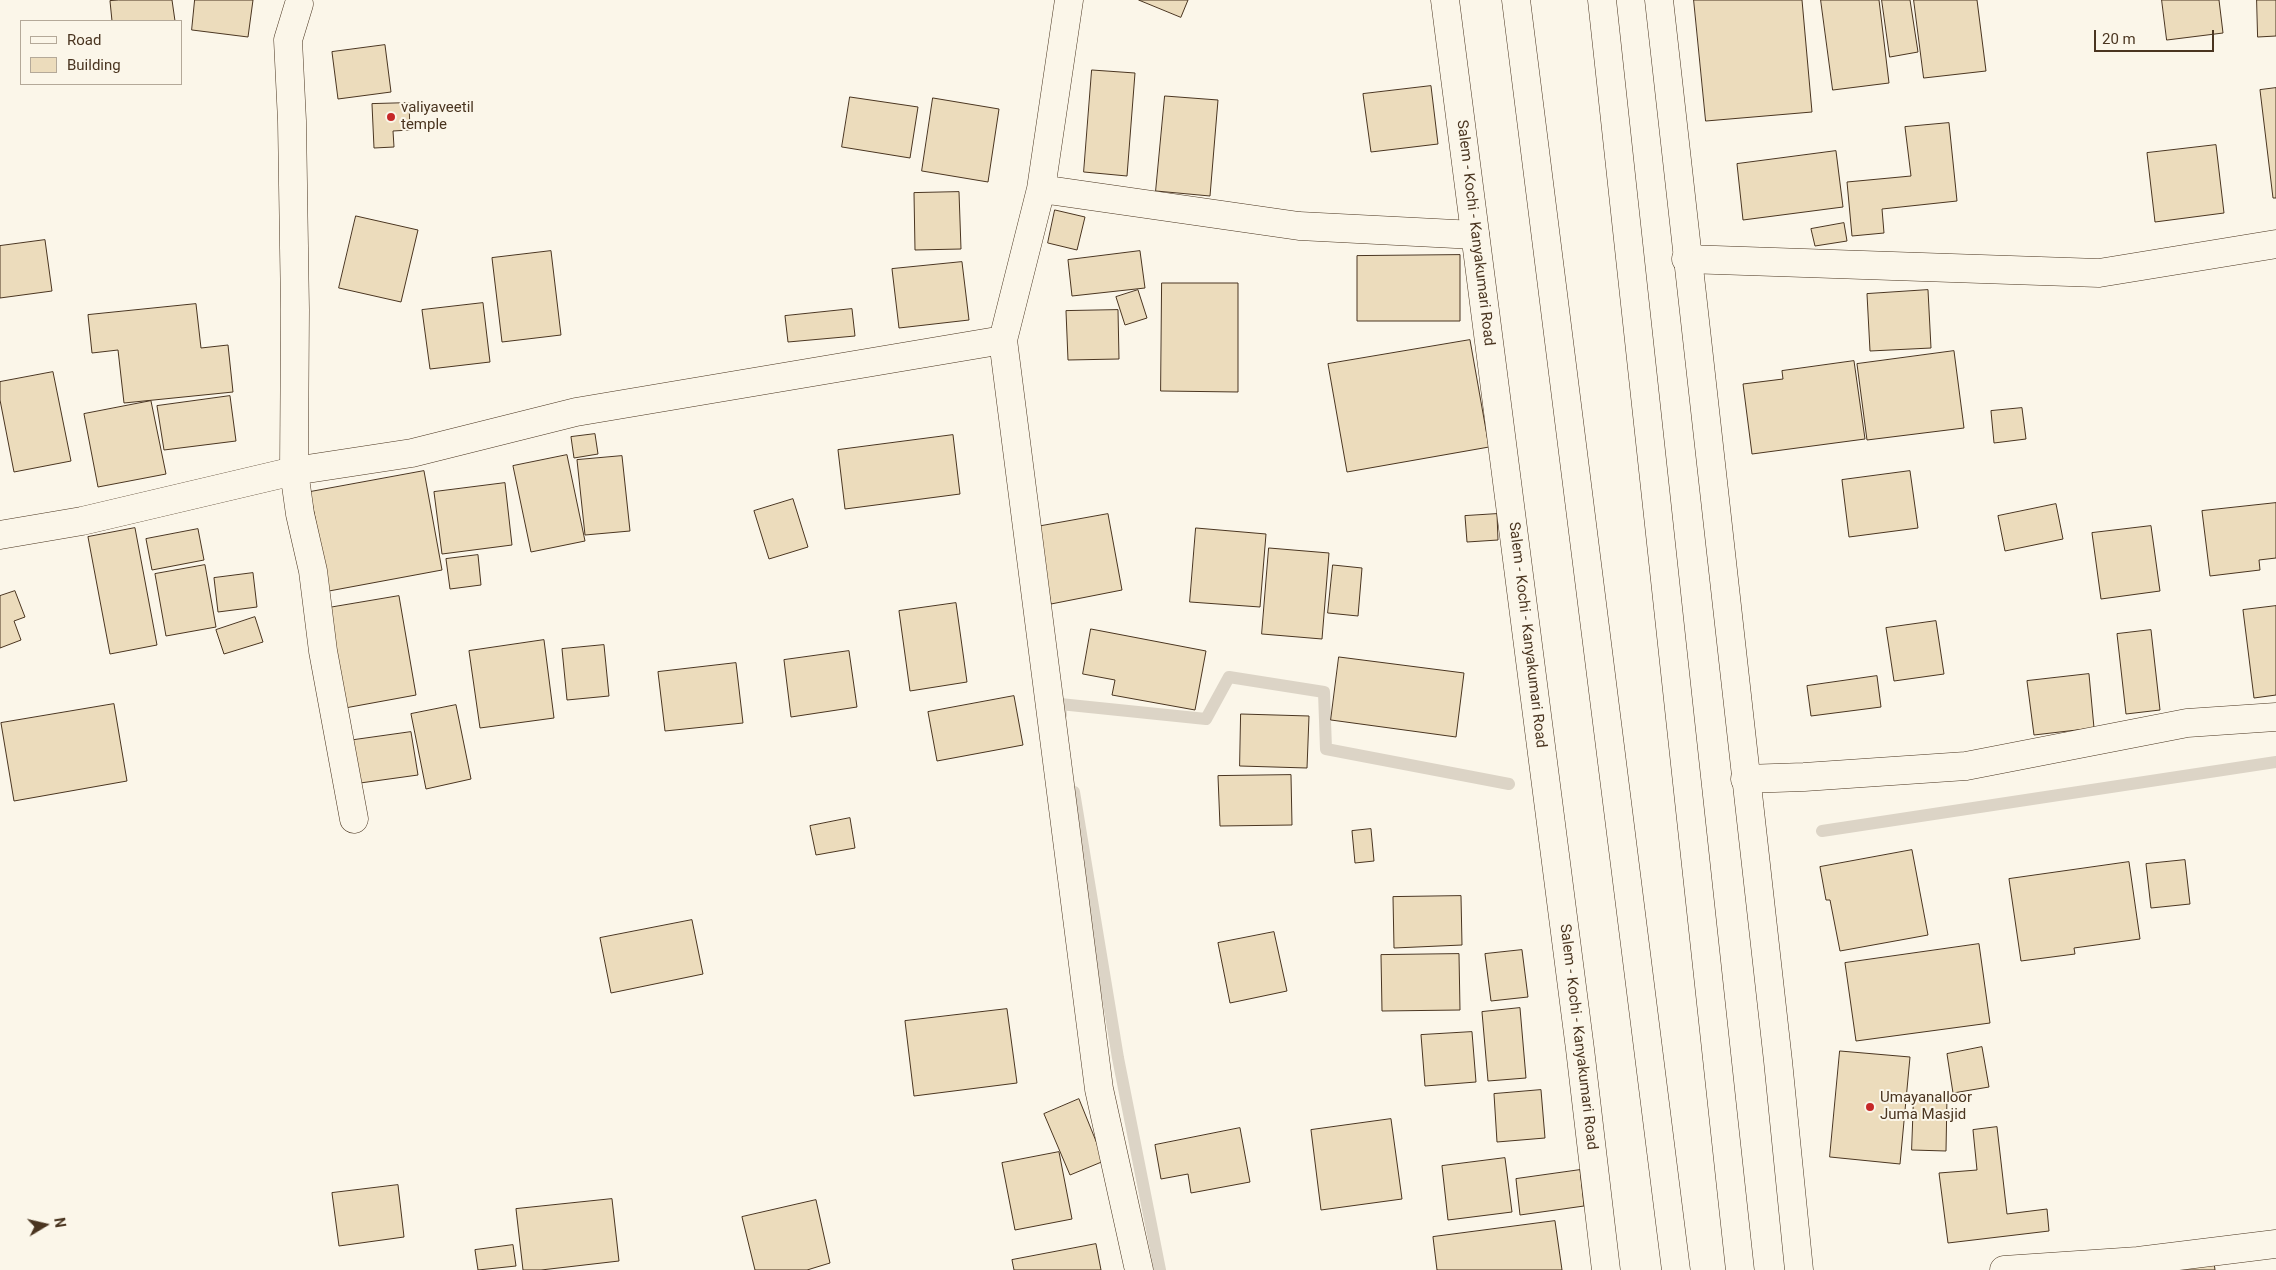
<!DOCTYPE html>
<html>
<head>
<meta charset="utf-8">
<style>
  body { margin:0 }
  #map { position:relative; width:2276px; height:1270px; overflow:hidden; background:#fbf6e9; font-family:Roboto,sans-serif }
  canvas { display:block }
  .legend { position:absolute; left:20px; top:20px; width:162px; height:65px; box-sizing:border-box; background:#fbf6e9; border:1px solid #b4a999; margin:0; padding:6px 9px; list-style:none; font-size:15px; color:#4a3520 }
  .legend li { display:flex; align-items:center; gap:10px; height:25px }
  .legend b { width:25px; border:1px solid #b4a999 }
  .north { position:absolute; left:20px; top:1200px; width:50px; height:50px; -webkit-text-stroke:4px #fbf6e9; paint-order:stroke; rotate:81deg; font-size:14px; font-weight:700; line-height:20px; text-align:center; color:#4a3520 }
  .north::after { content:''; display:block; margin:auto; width:18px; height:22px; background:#4a3520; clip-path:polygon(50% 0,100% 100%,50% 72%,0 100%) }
  .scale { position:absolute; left:2094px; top:30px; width:120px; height:22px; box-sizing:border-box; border:2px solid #4a3520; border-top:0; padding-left:6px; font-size:15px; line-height:18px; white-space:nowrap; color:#4a3520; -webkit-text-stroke:4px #fbf6e9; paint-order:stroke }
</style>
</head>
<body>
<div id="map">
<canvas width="2276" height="1270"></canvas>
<ul class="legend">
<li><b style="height:6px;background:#fbf6e9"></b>Road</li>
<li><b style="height:14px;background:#ecdcbc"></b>Building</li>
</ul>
<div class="north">N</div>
<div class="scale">20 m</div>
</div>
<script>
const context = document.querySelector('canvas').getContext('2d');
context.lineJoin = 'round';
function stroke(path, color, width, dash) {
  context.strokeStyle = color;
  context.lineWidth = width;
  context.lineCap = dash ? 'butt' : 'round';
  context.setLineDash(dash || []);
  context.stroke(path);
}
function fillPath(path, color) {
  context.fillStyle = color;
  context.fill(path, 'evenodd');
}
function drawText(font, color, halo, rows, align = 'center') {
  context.font = font + ' Roboto,sans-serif';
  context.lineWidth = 4;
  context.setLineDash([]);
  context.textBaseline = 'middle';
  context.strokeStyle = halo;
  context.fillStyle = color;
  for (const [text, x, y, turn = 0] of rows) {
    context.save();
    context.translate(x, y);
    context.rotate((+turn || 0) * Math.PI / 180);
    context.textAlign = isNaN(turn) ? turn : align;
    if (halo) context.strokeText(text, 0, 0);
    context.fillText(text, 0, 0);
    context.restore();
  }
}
const stream = new Path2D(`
  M1061 715 1060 704 1206 719 1229 677 1324 692 1326 749 1509 784
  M1074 792 1118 1058 1160 1270
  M1822 831 2276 762`);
const building = new Path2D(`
  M119 0H172L175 21H112L110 1Z
  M195 0H253L248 37 192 30Z
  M1139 0H1188L1181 17Z
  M1694 0H1802L1812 112 1706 121Z
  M1821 0H1879L1889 83 1833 90Z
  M1882 0H1910L1918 52 1890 57Z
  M1914 0H1977L1986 71 1924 78Z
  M2162 0H2219L2223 33 2167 40Z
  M2257 0H2276V36L2258 37Z
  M385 45 391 92 338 99 332 52Z
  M1092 70 1135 73 1127 176 1084 172Z
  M1431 86 1438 144 1371 152 1363 94Z
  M2276 88V198H2273L2260 90Z
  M1165 96 1218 100 1210 196 1156 191Z
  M850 97 918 107 910 158 842 147Z
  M933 98 999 109 988 182 922 171Z
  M409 103 410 130 393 131 394 147 374 148 372 104Z
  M1949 123 1957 201 1882 209 1884 233 1852 236 1847 182 1911 176 1905 127Z
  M2216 145 2224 213 2155 222 2147 153Z
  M1836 151 1843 207 1743 220 1737 164Z
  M959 192 961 249 915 250 914 193Z
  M1055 210 1085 217 1077 250 1048 243Z
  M356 216 418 230 401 302 339 288Z
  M1844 223 1847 241 1815 246 1811 229Z
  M45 240 52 291 0 298V246Z
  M551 251 561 335 502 342 492 258Z
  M1140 251 1145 288 1072 296 1068 260Z
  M1460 255V321H1357V256Z
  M962 262 969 320 899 328 892 269Z
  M1162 283H1238V392L1161 391Z
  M1138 290 1147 318 1125 325 1116 297Z
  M1928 290 1931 348 1870 351 1867 294Z
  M483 303 490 362 430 369 422 310Z
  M196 304 201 348 228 345 233 392 124 403 118 350 92 353 88 315Z
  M852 309 855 336 788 342 785 316Z
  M1118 310 1119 359 1068 360 1066 311Z
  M1470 340 1489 447 1347 472 1328 364Z
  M1954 351 1964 428 1867 440 1857 364Z
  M1854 361 1865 439 1752 454 1743 384 1783 379 1782 371Z
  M53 372 71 461 14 472 0 400V382Z
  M230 396 236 441 164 450 157 406Z
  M151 401 166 474 98 487 84 414Z
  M2022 408 2026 439 1994 443 1991 411Z
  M595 434 598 454 574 458 571 437Z
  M953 435 960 494 845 509 838 450Z
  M567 455 585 541 531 552 513 466Z
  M622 456 630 531 585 535 577 460Z
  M424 471 442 570 329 591 310 492Z
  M1910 471 1918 528 1849 537 1842 480Z
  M505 483 512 545 442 554 434 492Z
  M793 499 808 547 769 559 754 511Z
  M2276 503V558L2259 560 2260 570 2210 576 2202 511Z
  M2056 504 2063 539 2005 551 1998 516Z
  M1108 514 1122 590 1051 604 1036 527Z
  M1497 514 1498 540 1467 542 1465 516Z
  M2151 526 2160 591 2101 599 2092 533Z
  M135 528 157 645 110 654 88 537Z
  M1196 528 1266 534 1260 607 1190 602Z
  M198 529 204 560 152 570 146 539Z
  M1269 548 1329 553 1322 639 1262 634Z
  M478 555 481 585 450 589 446 559Z
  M205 565 216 627 166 636 155 574Z
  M1333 565 1362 568 1358 616 1328 613Z
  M253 573 257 607 218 612 214 578Z
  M15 591 25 617 14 621 21 640 0 648V596Z
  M399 596 416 695 345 708 328 608Z
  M956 603 967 682 910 691 899 611Z
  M2276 606V695L2254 698 2243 610Z
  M255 617 263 642 224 654 216 630Z
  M1936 621 1944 674 1894 681 1886 628Z
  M1091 629 1206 651 1195 710 1112 695 1115 680 1083 674Z
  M2151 630 2160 710 2126 714 2117 634Z
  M544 640 554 718 480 728 469 651Z
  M604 645 609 696 567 700 562 649Z
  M849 651 857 707 791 717 784 660Z
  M1339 657 1464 673 1456 737 1331 720Z
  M736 663 743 723 665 731 658 672Z
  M2089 674 2094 728 2034 735 2027 681Z
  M1877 676 1881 707 1811 716 1807 686Z
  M1014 696 1023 745 937 761 928 712Z
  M114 704 127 781 14 801 1 723Z
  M456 705 471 779 426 789 411 714Z
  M1241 714 1309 716 1307 768 1240 766Z
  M411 732 418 775 353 784 347 741Z
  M1291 775 1292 825 1220 826 1218 776Z
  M850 818 855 848 816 855 810 826Z
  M1371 829 1374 861 1355 863 1352 831Z
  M1912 850 1928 935 1840 951 1830 900H1826L1820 867Z
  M2185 860 2190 904 2151 908 2146 864Z
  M2129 862 2140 939 2074 948 2075 954 2021 961 2009 879Z
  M1461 896 1462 945 1394 948 1393 897Z
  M692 920 703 974 611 993 600 938Z
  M1274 932 1287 991 1230 1003 1218 943Z
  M1979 944 1990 1023 1856 1041 1845 963Z
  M1522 950 1528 997 1491 1001 1485 954Z
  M1459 954 1460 1010 1382 1011 1381 955Z
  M1520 1008 1526 1078 1488 1081 1482 1012Z
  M1007 1009 1017 1083 914 1096 905 1021Z
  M1472 1032 1476 1082 1425 1086 1421 1035Z
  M1982 1047 1989 1087 1953 1093 1947 1054Z
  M1840 1051 1910 1057 1900 1164 1830 1157Z
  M1541 1090 1545 1138 1497 1142 1494 1094Z
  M1914 1095 1947 1096 1946 1151 1912 1150Z
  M1079 1099 1104 1161 1070 1175 1044 1114Z
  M1391 1119 1402 1199 1321 1210 1311 1130Z
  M1997 1127 2007 1214 2047 1209 2049 1231 1948 1243 1939 1173 1977 1170 1973 1130Z
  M1240 1128 1250 1182 1191 1193 1188 1174 1161 1179 1155 1145Z
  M1059 1152 1072 1219 1015 1230 1002 1163Z
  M1505 1158 1512 1212 1448 1220 1442 1166Z
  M1580 1170 1584 1206 1520 1215 1516 1179Z
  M398 1185 404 1237 339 1246 332 1193Z
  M612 1199 619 1261 541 1270H523L516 1209Z
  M816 1200 830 1263 807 1270H755L742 1217Z
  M1555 1221 1562 1270H1437L1433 1237Z
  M1096 1244 1101 1270H1014L1012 1260Z
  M513 1245 516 1266 478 1270 475 1250Z
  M2214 1262 2215 1270H2163Z`);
const minor = new Path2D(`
  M1069 0 1041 189 1003 340 1099 1089 1139 1270
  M299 4 288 40 292 121 295 310 294 471 300 514 313 571 323 651 354 819
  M1041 189 1299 226 1475 235
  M1686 259 2099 273 2276 244
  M0 535 82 521 294 471 412 453 576 412 1003 340
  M1745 779 1804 777 1966 766 2187 723 2276 717
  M2004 1270 2138 1261 2276 1244`);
const highway = new Path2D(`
  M1445 0 1580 1049 1606 1270
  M1516 0 1676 1270
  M1602 0 1740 1270
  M1659 0 1778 1061 1799 1270`);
const markers = [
  [391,117,5,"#c62828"],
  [1870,1107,5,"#c62828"]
];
const poiNames = [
  ["valiyaveetil",401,108],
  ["temple",401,125],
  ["Umayanalloor",1880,1098],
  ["Juma Masjid",1880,1115]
];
const streetNames = [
  ["Salem - Kochi - Kanyakumari Road",1475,233,83],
  ["Salem - Kochi - Kanyakumari Road",1527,635,83],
  ["Salem - Kochi - Kanyakumari Road",1578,1037,83]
];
stroke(stream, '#dcd4c6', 12);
fillPath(building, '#ecdcbc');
stroke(building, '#4a3520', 1);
stroke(minor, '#4a3520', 29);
stroke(highway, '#4a3520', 29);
stroke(minor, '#fbf6e9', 28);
stroke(highway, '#fbf6e9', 28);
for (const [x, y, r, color] of markers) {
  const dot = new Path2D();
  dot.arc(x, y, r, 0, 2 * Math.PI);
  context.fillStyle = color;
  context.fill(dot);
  stroke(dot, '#fbf6e9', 2);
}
drawText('15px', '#4a3520', '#fbf6e9', poiNames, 'left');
drawText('15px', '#4a3520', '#fbf6e9', streetNames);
</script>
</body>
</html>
